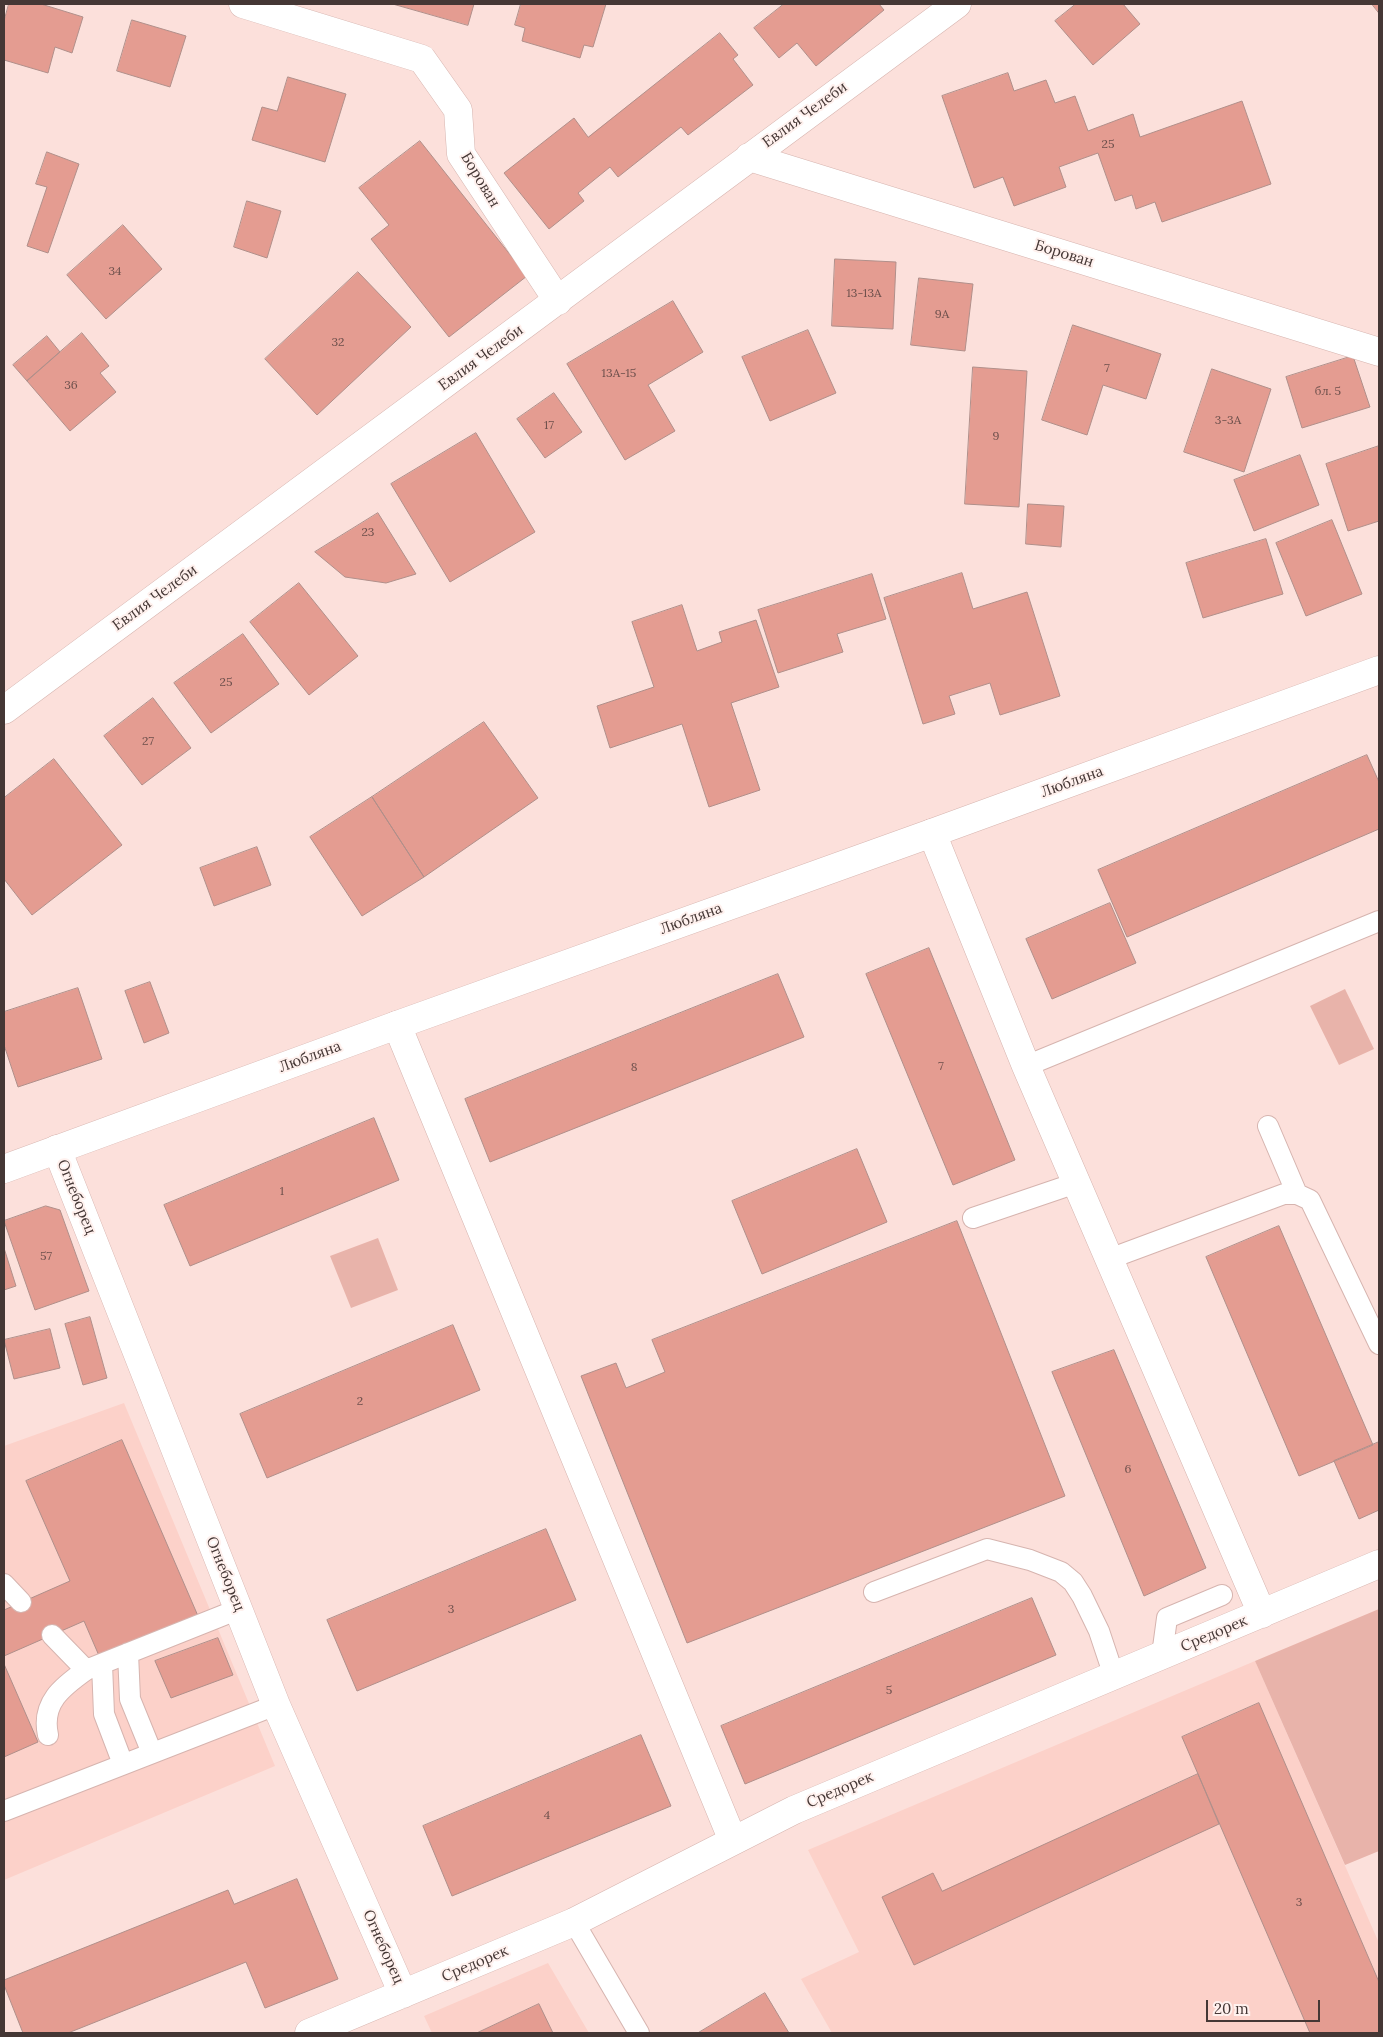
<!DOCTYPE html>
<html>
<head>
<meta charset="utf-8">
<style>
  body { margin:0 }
  #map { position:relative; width:1383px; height:2037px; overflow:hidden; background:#fce0db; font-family:Lora,serif }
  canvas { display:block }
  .frame { position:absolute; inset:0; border:5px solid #453735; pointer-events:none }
  .scale { position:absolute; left:1206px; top:2000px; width:114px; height:22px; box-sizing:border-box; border:2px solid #453735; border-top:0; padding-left:6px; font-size:15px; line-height:18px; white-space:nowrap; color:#453735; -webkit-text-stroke:4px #fff1ee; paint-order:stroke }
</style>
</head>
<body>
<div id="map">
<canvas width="1383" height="2037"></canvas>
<div class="frame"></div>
<div class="scale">20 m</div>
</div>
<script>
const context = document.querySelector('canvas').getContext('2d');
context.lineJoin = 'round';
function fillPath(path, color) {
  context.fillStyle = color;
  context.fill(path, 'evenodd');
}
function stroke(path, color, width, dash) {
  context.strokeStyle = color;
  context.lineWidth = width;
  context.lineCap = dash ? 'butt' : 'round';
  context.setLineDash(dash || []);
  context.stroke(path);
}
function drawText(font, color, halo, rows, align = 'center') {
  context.font = font + ' Lora,serif';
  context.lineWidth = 4;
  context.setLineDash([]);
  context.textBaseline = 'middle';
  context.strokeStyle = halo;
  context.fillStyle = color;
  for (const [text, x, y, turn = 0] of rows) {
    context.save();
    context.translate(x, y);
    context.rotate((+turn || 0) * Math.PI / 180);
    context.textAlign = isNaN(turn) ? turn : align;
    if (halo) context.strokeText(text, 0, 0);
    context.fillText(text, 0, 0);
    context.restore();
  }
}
const built = new Path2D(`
  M124 1403 275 1766 4 1880V1446Z
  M1255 1661 1379 1943V2033H832L801 1979 859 1952 808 1850Z
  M548 1963 589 2033H432L424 2016Z`);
const green = new Path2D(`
  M1345 989 1374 1049 1339 1065 1310 1006Z
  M378 1238 398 1290 351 1308 330 1256Z
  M1379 1609V1851L1345 1865 1255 1661Z`);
const building = new Path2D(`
  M9 4H41L83 17 72 53 55 47 48 73 4 60V21Z
  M393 4H474L468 25Z
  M521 4H606L593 47 584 45 580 58 522 41 525 28 515 25Z
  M784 4H879L884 10 816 66 797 43 779 58 754 28Z
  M1076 4H1123L1140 24 1093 65 1055 21Z
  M1372 4H1379V13Z
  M132 20 186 36 170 87 117 71Z
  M720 33 738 55 733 59 753 85 688 135 681 127 618 177 610 167 578 193 584 201 549 229 504 173 574 118 588 137Z
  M1008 73 1014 91 1046 80 1055 103 1075 96 1088 131 1133 114 1140 137 1242 101 1271 184 1162 222 1155 202 1136 209 1132 195 1115 201 1098 153 1059 167 1066 187 1014 206 1003 177 974 188 942 96Z
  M288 77 346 94 325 162 252 140 262 107 277 111Z
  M420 141 527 276 449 337 371 239 389 225 359 188Z
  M47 152 79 164 48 253 27 246 47 187 36 184Z
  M247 201 281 211 267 258 234 247Z
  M123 225 162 269 106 319 67 275Z
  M835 259 896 262 893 329 832 326Z
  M358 272 411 327 317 415 265 359Z
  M919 278 973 284 965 351 911 345Z
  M673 301 703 352 648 385 675 431 625 460 567 364Z
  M1073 325 1161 354 1146 399 1103 385 1087 435 1042 420Z
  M808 330 836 393 770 421 742 357Z
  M82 333 109 366 100 373 116 392 70 431 27 381Z
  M47 336 60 352 27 381 13 365Z
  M1353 356 1370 407 1302 428 1286 377Z
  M973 367 1027 371 1019 507 965 504Z
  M1212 369 1271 389 1244 472 1184 452Z
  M554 393 582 432 545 458 517 419Z
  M476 433 535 532 450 582 391 484Z
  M1379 446V521L1348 531 1326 464Z
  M1300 455 1319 505 1254 531 1234 480Z
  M1028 504 1064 506 1061 547 1026 544Z
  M378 513 416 574 386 583 345 577 315 552Z
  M1332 520 1362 594 1306 616 1276 543Z
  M1266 539 1283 594 1203 618 1186 563Z
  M962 573 973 609 1027 592 1060 696 1000 715 990 683 949 696 955 714 923 724 884 598Z
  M872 574 886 619 837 634 843 652 778 673 758 610Z
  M299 583 358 656 309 695 250 622Z
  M682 605 697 651 722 642 719 632 756 620 779 687 731 703 760 790 709 807 682 724 610 748 597 706 654 687 632 622Z
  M243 634 279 684 211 733 174 683Z
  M153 698 191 748 142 785 104 736Z
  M484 722 538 798 424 877 372 797Z
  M1367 755 1379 782V829L1127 937 1098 870Z
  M54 759 122 845 32 915 4 879V798Z
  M372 797 424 877 362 916 310 837Z
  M257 847 271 885 214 906 200 868Z
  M1110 903 1136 963 1052 999 1026 939Z
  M929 948 1015 1160 953 1185 866 974Z
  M778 974 804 1037 490 1162 465 1099Z
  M150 982 169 1033 144 1043 125 991Z
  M78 988 102 1059 18 1087 4 1045V1012Z
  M374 1118 399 1180 190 1266 164 1205Z
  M857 1149 887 1222 762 1274 732 1201Z
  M46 1206 60 1210 89 1291 35 1310 4 1221Z
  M957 1221 1065 1496 687 1643 581 1376 616 1363 626 1388 665 1372 652 1340Z
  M1279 1226 1373 1445 1299 1476 1206 1257Z
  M4 1248 16 1286 4 1290Z
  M90 1317 107 1378 83 1385 65 1324Z
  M453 1325 480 1390 267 1478 240 1414Z
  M50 1329 60 1368 14 1379 4 1340Z
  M1114 1350 1206 1568 1144 1596 1052 1372Z
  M122 1440 198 1616 100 1658 84 1621 4 1656V1610L70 1581 26 1481Z
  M1379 1442V1510L1359 1519 1334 1461Z
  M546 1529 576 1600 357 1691 327 1620Z
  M1032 1598 1056 1655 745 1784 721 1726Z
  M218 1638 233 1675 171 1698 155 1661Z
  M4 1664 38 1742 4 1757Z
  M1259 1703 1379 1982V2033H1310L1182 1737Z
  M641 1735 671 1806 452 1896 423 1826Z
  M1198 1774 1219 1824 914 1965 882 1897 933 1873 942 1891Z
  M297 1879 338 1979 265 2008 246 1962 68 2033H23L4 1985V1980L228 1890 234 1904Z
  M765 1993 789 2033H698Z
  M539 2004 553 2033H477Z`);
const service = new Path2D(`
  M1026 1066 1379 921
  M1268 1126 1297 1194
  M973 1218 1076 1183
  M1109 1259 1284 1194H1297L1310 1200 1379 1344
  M4 1584 21 1602
  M874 1592 987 1549 1030 1560 1061 1572 1073 1582 1082 1596 1099 1631 1114 1676
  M52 1635 86 1670 239 1609
  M128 1653 130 1699 152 1753
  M1162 1655 1167 1618 1222 1595
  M102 1664 104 1714 123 1764
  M48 1735C41 1703 62 1687 86 1670
  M4 1811 276 1705
  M574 1922 639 2033`);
const minor = new Path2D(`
  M243 4 422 59 458 110 461 154 558 301
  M749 157 1379 352
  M4 710 957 4
  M932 833 1026 1066 1262 1614
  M397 1025 733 1841
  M57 1149 276 1705 403 1994
  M309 2033 574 1922 794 1810 1379 1564`);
const tertiary = new Path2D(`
  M4 1169 397 1025 932 833 1379 670`);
const numberNames = [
  ["25",1108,145],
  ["34",115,272],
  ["13-13А",864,294],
  ["9А",942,315],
  ["32",338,343],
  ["7",1107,369],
  ["13А-15",619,374],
  ["36",71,386],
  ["бл. 5",1328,392],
  ["3-3А",1228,421],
  ["17",549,426],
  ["9",996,437],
  ["23",368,533],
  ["25",226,683],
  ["27",148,742],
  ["7",941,1067],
  ["8",634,1068],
  ["1",282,1192],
  ["57",46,1257],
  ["2",360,1402],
  ["6",1128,1470],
  ["3",451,1610],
  ["5",889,1691],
  ["4",547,1816],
  ["3",1299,1903]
];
const streetNames = [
  ["Евлия Челеби",805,115,-36],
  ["Борован",480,180,59],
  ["Борован",1064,254,17],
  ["Евлия Челеби",481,358,-36],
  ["Евлия Челеби",155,598,-36],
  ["Любляна",1072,782,-20],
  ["Любляна",691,919,-20],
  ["Любляна",310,1057,-20],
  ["Огнеборец",76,1197,68],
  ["Огнеборец",225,1574,68],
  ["Средорек",1214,1634,-23],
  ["Средорек",840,1790,-23],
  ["Огнеборец",383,1947,66],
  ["Средорек",475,1964,-23]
];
fillPath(built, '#fcd1c9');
fillPath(green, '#e8b3aa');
fillPath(building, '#e49c91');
stroke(building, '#b08f8a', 1);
stroke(service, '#d6b4af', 22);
stroke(minor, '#d6b4af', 29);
stroke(tertiary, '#d6b4af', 29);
stroke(service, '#fff', 20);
stroke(minor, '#fff', 28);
stroke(tertiary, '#fff', 28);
drawText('12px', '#6d504c', null, numberNames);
drawText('15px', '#453735', '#fff1ee', streetNames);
</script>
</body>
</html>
